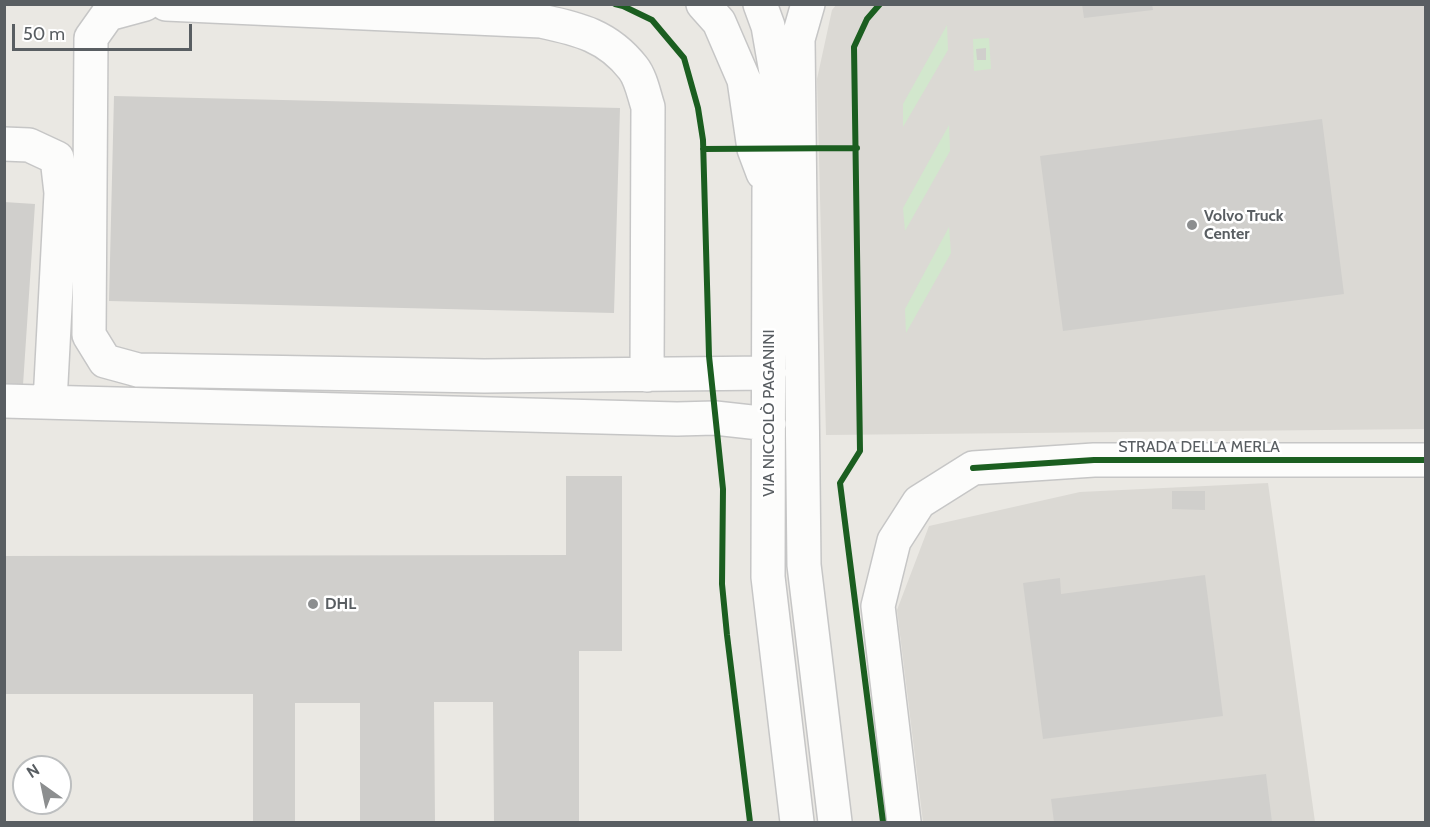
<!DOCTYPE html>
<html>
<head>
<meta charset="utf-8">
<style>
  body { margin:0 }
  #map { position:relative; width:1430px; height:827px; overflow:hidden; background:#eae8e3; font-family:Cabin,sans-serif }
  canvas { display:block }
  .frame { position:absolute; inset:0; border:6px solid #595e62; pointer-events:none }
  .north { position:absolute; left:12px; top:755px; width:60px; height:60px; box-sizing:border-box; background:#fff; border:2px solid #bdbfc0; border-radius:50%; rotate:327deg; font-size:16px; font-weight:700; line-height:24px; text-align:center; color:#595e62 }
  .north::after { content:''; display:block; margin:auto; width:21px; height:27px; background:#8c8e8f; clip-path:polygon(50% 0,100% 100%,50% 72%,0 100%) }
  .scale { position:absolute; left:12px; top:24px; width:180px; height:27px; box-sizing:border-box; border:3px solid #595e62; border-top:0; padding-left:8px; font-size:18px; line-height:21px; white-space:nowrap; color:#595e62; -webkit-text-stroke:4px #fff; paint-order:stroke }
</style>
</head>
<body>
<div id="map">
<canvas width="1430" height="827"></canvas>
<div class="frame"></div>
<div class="north">N</div>
<div class="scale">50 m</div>
</div>
<script>
const context = document.querySelector('canvas').getContext('2d');
context.lineJoin = 'round';
function fillPath(path, color) {
  context.fillStyle = color;
  context.fill(path, 'evenodd');
}
function stroke(path, color, width, dash) {
  context.strokeStyle = color;
  context.lineWidth = width;
  context.lineCap = dash ? 'butt' : 'round';
  context.setLineDash(dash || []);
  context.stroke(path);
}
function drawText(font, color, halo, rows, align = 'center') {
  context.font = font + ' Cabin,sans-serif';
  context.lineWidth = 5;
  context.setLineDash([]);
  context.textBaseline = 'middle';
  context.strokeStyle = halo;
  context.fillStyle = color;
  for (const [text, x, y, turn = 0] of rows) {
    context.save();
    context.translate(x, y);
    context.rotate((+turn || 0) * Math.PI / 180);
    context.textAlign = isNaN(turn) ? turn : align;
    if (halo) context.strokeText(text, 0, 0);
    context.fillText(text, 0, 0);
    context.restore();
  }
}
const industrial = new Path2D(`
  M836 5H1425V429L826 435 817 79 832 10Z
  M1268 483 1315 822H923L897 610 929 526 1080 492Z`);
const green = new Path2D(`
  M947 25 948 50 903 127V104Z
  M989 38 991 69 974 71 973 39Z
  M949 125 950 151 905 231 903 208Z
  M949 227 951 253 906 333 905 309Z`);
const building = new Path2D(`
  M1082 4H1152L1153 10 1084 18Z
  M986 48V60H977L976 49Z
  M114 96 620 108 614 313 109 301Z
  M1322 119 1344 294 1063 331 1040 156Z
  M4 202 35 204 23 385 4 384Z
  M566 476H622V651H579V822H494L493 702H434L435 822H360V703H295V822H253V694H4V556L566 555Z
  M1172 491H1205V510L1172 509Z
  M1205 575 1223 716 1043 739 1023 583 1060 578 1061 594Z
  M1266 774 1272 822H1054L1051 799Z`);
const minor = new Path2D(`
  M145 4 108 14 91 38 89 335 105 361 138 370 484 376 769 373
  M166 4 541 21C579 29 608 36 633 68 641 78 644 95 648 107L647 375
  M703 4 719 22 744 80 754 149 763 173
  M760 4 768 26 776 72V122L769 189 768 577 797 822
  M808 4 798 39 804 565 835 822
  M4 144 29 145 57 158 61 193 50 402
  M4 401 677 419 715 418 769 424
  M904 822 878 606 894 541 919 502 973 468 1094 460H1426`);
const cycleway = new Path2D(`
  M615 4 623 6 652 20 684 58 698 108 703 140 709 356 723 489 722 584 727 635 750 822
  M880 4 867 19 854 47 860 451 840 483 883 822
  M703 149 857 148
  M973 468 1094 460H1426`);
const markers = [
  [1192,225,6,"#8c8e8f"],
  [313,604,6,"#8c8e8f"]
];
const poiNames = [
  ["Volvo Truck",1204,216],
  ["Center",1204,234],
  ["DHL",325,604]
];
const streetNames = [
  ["VIA NICCOLÒ PAGANINI",769,413,-90],
  ["STRADA DELLA MERLA",1199,447]
];
fillPath(industrial, '#dbd9d4');
fillPath(green, '#d2e7cd');
fillPath(building, '#d0cfcc');
stroke(minor, '#c6c6c6', 36);
stroke(minor, '#fcfcfb', 33);
stroke(cycleway, '#1b5e20', 6);
for (const [x, y, r, color] of markers) {
  const dot = new Path2D();
  dot.arc(x, y, r, 0, 2 * Math.PI);
  context.fillStyle = color;
  context.fill(dot);
  stroke(dot, '#fff', 2);
}
drawText('bold 16px', '#595e62', '#fff', poiNames, 'left');
drawText('16px', '#595e62', '#fff', streetNames);
</script>
</body>
</html>
